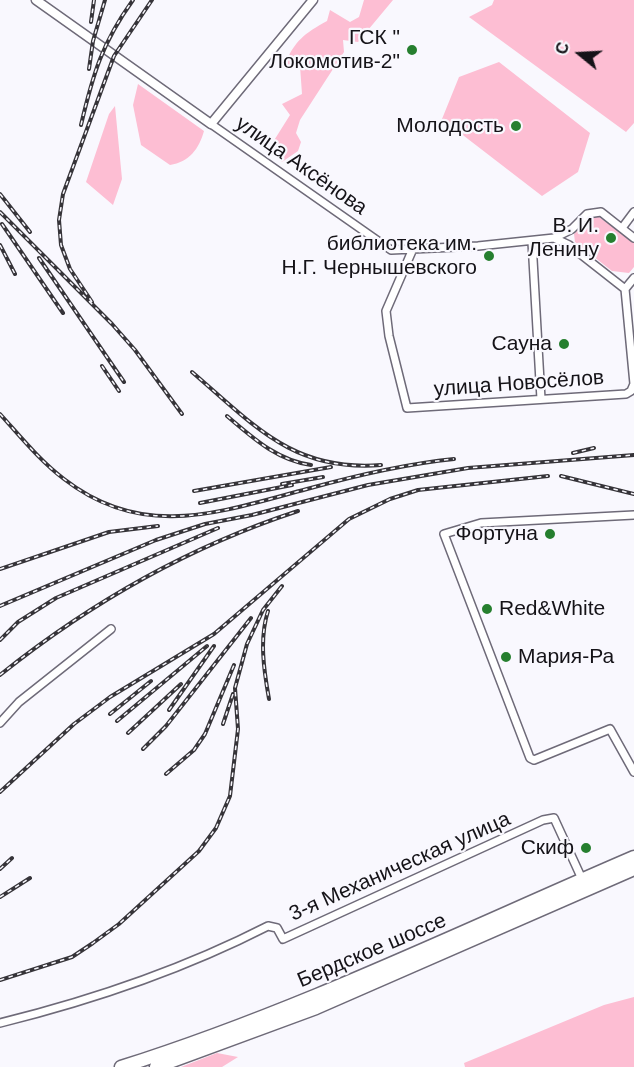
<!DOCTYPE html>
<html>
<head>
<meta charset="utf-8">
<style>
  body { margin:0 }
  #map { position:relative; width:634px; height:1067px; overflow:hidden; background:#f9f8fe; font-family:Helvetica,sans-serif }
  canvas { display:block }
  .north { position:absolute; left:550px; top:24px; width:60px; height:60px; -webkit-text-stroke:4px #f9f8fe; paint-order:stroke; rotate:288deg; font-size:16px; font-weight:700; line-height:24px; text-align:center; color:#151318 }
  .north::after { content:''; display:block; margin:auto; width:21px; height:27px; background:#151318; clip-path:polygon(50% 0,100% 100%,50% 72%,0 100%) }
</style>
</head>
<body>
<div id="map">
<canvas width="634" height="1067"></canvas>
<div class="north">С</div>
</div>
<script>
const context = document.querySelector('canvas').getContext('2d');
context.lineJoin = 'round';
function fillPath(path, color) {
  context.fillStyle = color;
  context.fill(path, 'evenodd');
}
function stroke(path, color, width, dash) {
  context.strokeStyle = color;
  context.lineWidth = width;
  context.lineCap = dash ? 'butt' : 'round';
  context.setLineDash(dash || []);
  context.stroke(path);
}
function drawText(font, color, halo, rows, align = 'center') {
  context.font = font + ' Helvetica,sans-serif';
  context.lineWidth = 4.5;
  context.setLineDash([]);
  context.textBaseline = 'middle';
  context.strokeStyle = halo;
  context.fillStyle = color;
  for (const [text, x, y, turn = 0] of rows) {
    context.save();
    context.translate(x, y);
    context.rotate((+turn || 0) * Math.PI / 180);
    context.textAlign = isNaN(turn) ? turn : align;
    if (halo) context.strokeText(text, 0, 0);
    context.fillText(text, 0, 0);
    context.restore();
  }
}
const green = new Path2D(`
  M364 0H393L358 42 343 40 344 52 300 120 296 133 301 142 298 151 282 162 268 150 290 115 282 104 302 94 300 66H284C295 40 304 34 327 21L330 10 350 22 359 17Z
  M494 0H634V123L626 132 469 17 492 5Z
  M499 62 590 133 578 172 542 196 442 119 459 77Z
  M138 84 204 131C199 149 189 162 170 165L141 145 133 105Z
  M115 106 122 179 113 205 86 182 109 114Z
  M596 215 634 242V267L629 273 612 271 575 242 574 234 590 217Z
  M634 997V1067H465L464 1063 604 1005Z
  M217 1053 238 1057 222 1067H181Z`);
const minor = new Path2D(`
  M211 124 391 250 478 246 554 238 572 229 587 214 601 212 634 238
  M622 228 634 212
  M554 238 569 245 625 289 634 278
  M532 242 541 399
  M412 251 386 311 389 336 407 408 626 394 631 391 634 384 625 289
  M634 515 481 523 444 534 530 758 534 760 610 729 634 772
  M0 723 19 702 111 629
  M0 1023C93 1000 182 970 268 926L277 928 283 939 543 820 554 818 582 879`);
const tertiary = new Path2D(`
  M36 0 211 124 313 0`);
const trunk = new Path2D(`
  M121 1067C298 1011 464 930 634 857
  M156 1067 316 1008 634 869`);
const rail = new Path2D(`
  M91 22 94 0
  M89 69 93 41 105 0
  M81 125C93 74 102 43 133 0
  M0 194 30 232
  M0 212 112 324 135 350 182 414
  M2 224 63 313
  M0 245 15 274
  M39 258 124 382
  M92 302 70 269 61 245 59 220 63 194 114 56 152 0
  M102 366 119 391
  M192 372C254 425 293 472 381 465
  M0 414C20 436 40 461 64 479 144 541 220 512 307 489 354 476 405 464 454 459
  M227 416C252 437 276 460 311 465
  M573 453 594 448
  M561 476 634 494
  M282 484 323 477
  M194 491 331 467
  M200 503 292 485
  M0 569 109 532 158 526
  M0 606 156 540 205 524 252 515 368 485 468 468 634 455
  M268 611C259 639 264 671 269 699
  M0 640 18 622 56 598 218 528
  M0 675C90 603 188 547 298 511
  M169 710 214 646
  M110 714 151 681
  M117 721 207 646
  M223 724 233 694
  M128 733 181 684
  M143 749 166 726 251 618
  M166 774 194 750 205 734 234 665
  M0 792 74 724 110 697 214 634 349 519 390 499 418 490 548 476
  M0 869 12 858
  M0 897 30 878
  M0 980 72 957 93 943 119 924 199 851 216 828 230 796 238 729 235 688 247 644 263 610 282 586`);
const markers = [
  [412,50,6,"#267f2f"],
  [516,126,6,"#267f2f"],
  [611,238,6,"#267f2f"],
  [489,256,6,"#267f2f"],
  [564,344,6,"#267f2f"],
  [550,534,6,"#267f2f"],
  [487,609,6,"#267f2f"],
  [506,657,6,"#267f2f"],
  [586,848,6,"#267f2f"]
];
const poiNames = [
  ["ГСК \"",400,38],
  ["Локомотив-2\"",400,62],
  ["Молодость",504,126],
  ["В. И.",599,226],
  ["Ленину",599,250],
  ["библиотека им.",477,244],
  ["Н.Г. Чернышевского",477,268],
  ["Сауна",552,344],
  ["Фортуна",538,534],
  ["Red&White",499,609,"left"],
  ["Мария-Ра",518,657,"left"],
  ["Скиф",574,848]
];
const streetNames = [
  ["улица Аксёнова",301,166,35],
  ["улица Новосёлов",519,384,-4],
  ["3-я Механическая улица",400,867,-24],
  ["Бердское шоссе",372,951,-23]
];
fillPath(green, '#fdbed3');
stroke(minor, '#6e6a78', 10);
stroke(tertiary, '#6e6a78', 11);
stroke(trunk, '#6e6a78', 15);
stroke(minor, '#fff', 7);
stroke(tertiary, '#fff', 8);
stroke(trunk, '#fff', 12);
stroke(rail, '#363439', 4);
stroke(rail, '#f9f8fe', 1.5, [4.5]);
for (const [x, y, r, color] of markers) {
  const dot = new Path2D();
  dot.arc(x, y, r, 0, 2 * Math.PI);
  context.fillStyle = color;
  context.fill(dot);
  stroke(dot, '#f9f8fe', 2);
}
drawText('21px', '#151318', '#f9f8fe', poiNames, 'right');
drawText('21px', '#151318', '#f9f8fe', streetNames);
</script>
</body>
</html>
